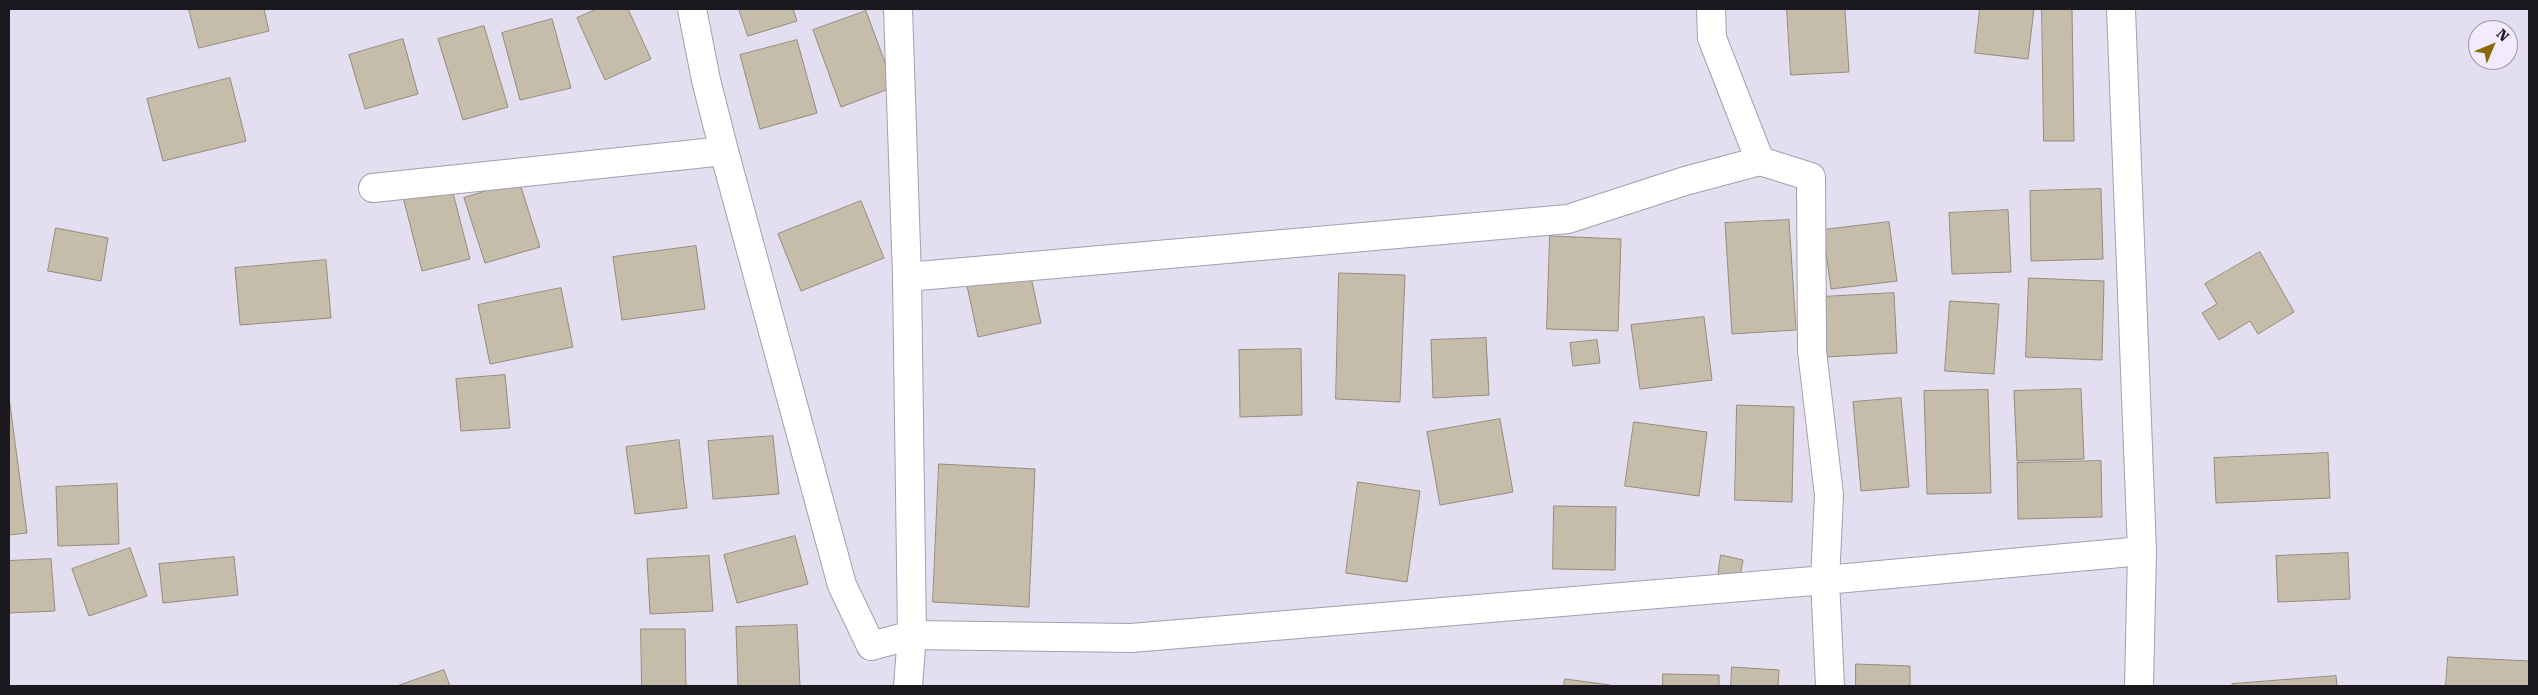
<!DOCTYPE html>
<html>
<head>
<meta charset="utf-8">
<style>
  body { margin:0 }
  #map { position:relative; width:2538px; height:695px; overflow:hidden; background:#e4def1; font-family:"Roboto Serif",serif }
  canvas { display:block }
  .frame { position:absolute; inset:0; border:10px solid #1b181f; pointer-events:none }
  .north { position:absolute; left:2468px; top:20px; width:50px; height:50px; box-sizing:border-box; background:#f2ebff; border:1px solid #9c97a5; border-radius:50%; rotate:45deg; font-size:14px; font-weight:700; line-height:20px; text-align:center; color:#1b181f }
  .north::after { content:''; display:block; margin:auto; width:18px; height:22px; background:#8c680a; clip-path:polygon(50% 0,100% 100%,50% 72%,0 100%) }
</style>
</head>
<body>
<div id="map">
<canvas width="2538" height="695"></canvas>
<div class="frame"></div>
<div class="north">N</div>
</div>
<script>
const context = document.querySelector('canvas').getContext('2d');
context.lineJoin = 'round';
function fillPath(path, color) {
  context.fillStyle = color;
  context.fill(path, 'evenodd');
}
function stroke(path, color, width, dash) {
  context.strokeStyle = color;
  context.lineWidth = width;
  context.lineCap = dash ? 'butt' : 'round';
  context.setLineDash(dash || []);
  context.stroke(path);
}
const building = new Path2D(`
  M189 9H264L269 31 199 48Z
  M597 9H628L651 59 605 80 577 18Z
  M739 9H793L797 21 748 36Z
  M1787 9H1845L1849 72 1791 75Z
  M1980 9H2034L2028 59 1975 53Z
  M2042 9H2072L2074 141H2044Z
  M866 11 894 87 841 107 813 30Z
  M552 19 571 88 520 100 502 33Z
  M484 26 508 107 463 120 438 39Z
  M403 39 418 94 365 109 349 55Z
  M797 40 817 113 760 129 740 55Z
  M230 78 246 141 163 161 147 99Z
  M519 181 540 247 485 263 464 198Z
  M451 185 470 259 422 271 403 197Z
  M2101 189 2103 259 2031 261 2030 191Z
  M861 201 884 258 801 291 778 234Z
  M2008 210 2011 272 1952 274 1949 213Z
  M1789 220 1796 330 1732 334 1725 223Z
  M1889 222 1897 281 1831 289 1823 230Z
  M56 228 108 238 101 281 48 271Z
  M1550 236 1621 239 1618 331 1547 329Z
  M696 246 705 309 622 320 613 257Z
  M2260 252 2294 312 2258 334 2250 321 2219 340 2202 313 2217 304 2205 284Z
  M326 260 331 318 240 325 235 268Z
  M1029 268 1041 323 978 337 966 281Z
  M1339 273 1405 275 1400 402 1336 399Z
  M2029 278 2104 281 2102 360 2026 357Z
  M561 288 573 347 490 364 478 305Z
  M1894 293 1897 353 1825 357 1822 297Z
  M1950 301 1999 304 1994 374 1945 371Z
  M1704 317 1712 380 1640 389 1631 325Z
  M1486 338 1489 395 1433 398 1431 340Z
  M1597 340 1600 363 1573 366 1570 343Z
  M1301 349 1302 415 1240 417 1239 350Z
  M505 375 510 428 461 431 456 379Z
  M2081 389 2084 459 2017 461 2014 391Z
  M1988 390 1991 493 1927 494 1924 391Z
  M9 397 27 533 9 535Z
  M1901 398 1909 487 1861 491 1853 402Z
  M1737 405 1794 407 1792 502 1735 500Z
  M1500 419 1513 492 1440 505 1427 432Z
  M1634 422 1707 432 1699 496 1625 486Z
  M773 436 779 494 713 499 708 441Z
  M679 440 687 508 635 514 626 447Z
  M2328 453 2330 498 2216 503 2214 458Z
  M2101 461 2102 517 2018 519 2017 463Z
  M939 464 1035 469 1029 607 933 602Z
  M1358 482 1420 491 1407 582 1346 573Z
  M117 484 119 544 58 546 56 487Z
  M1554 506 1616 507 1615 570 1553 569Z
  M795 536 808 584 737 603 724 555Z
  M130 548 147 596 89 616 72 569Z
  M2348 553 2350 599 2278 602 2276 556Z
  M1721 555 1743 560 1738 587 1717 583Z
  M709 556 713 611 650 614 647 559Z
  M234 557 238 595 163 603 159 564Z
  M51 559 55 611 9 613V561Z
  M797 625 800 686H738L736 627Z
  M641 629H685L686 686H642Z
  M2448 657 2529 661V686H2446Z
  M1856 664 1910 666V686H1856Z
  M1732 667 1779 670 1778 686H1731Z
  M444 670 450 686H397Z
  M1663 674 1719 675V686H1663Z
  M2336 676 2337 686H2233L2232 684Z
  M1565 679 1610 685V686H1564Z`);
const minor = new Path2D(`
  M692 9 706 80 724 151 842 585 871 646 912 635 1131 638 1825 580 2142 551
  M898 9 907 277 912 635 908 686
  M1711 9 1712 38 1760 161 1811 177 1812 351 1829 495 1825 580 1830 686
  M2121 9 2142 551 2139 686
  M373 188 724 151
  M907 277 1568 219 1685 181 1760 161`);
fillPath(building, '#c6bcaa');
stroke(building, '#948b7a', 1);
stroke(minor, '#a49eb0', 30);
stroke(minor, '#fff', 28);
</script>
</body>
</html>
